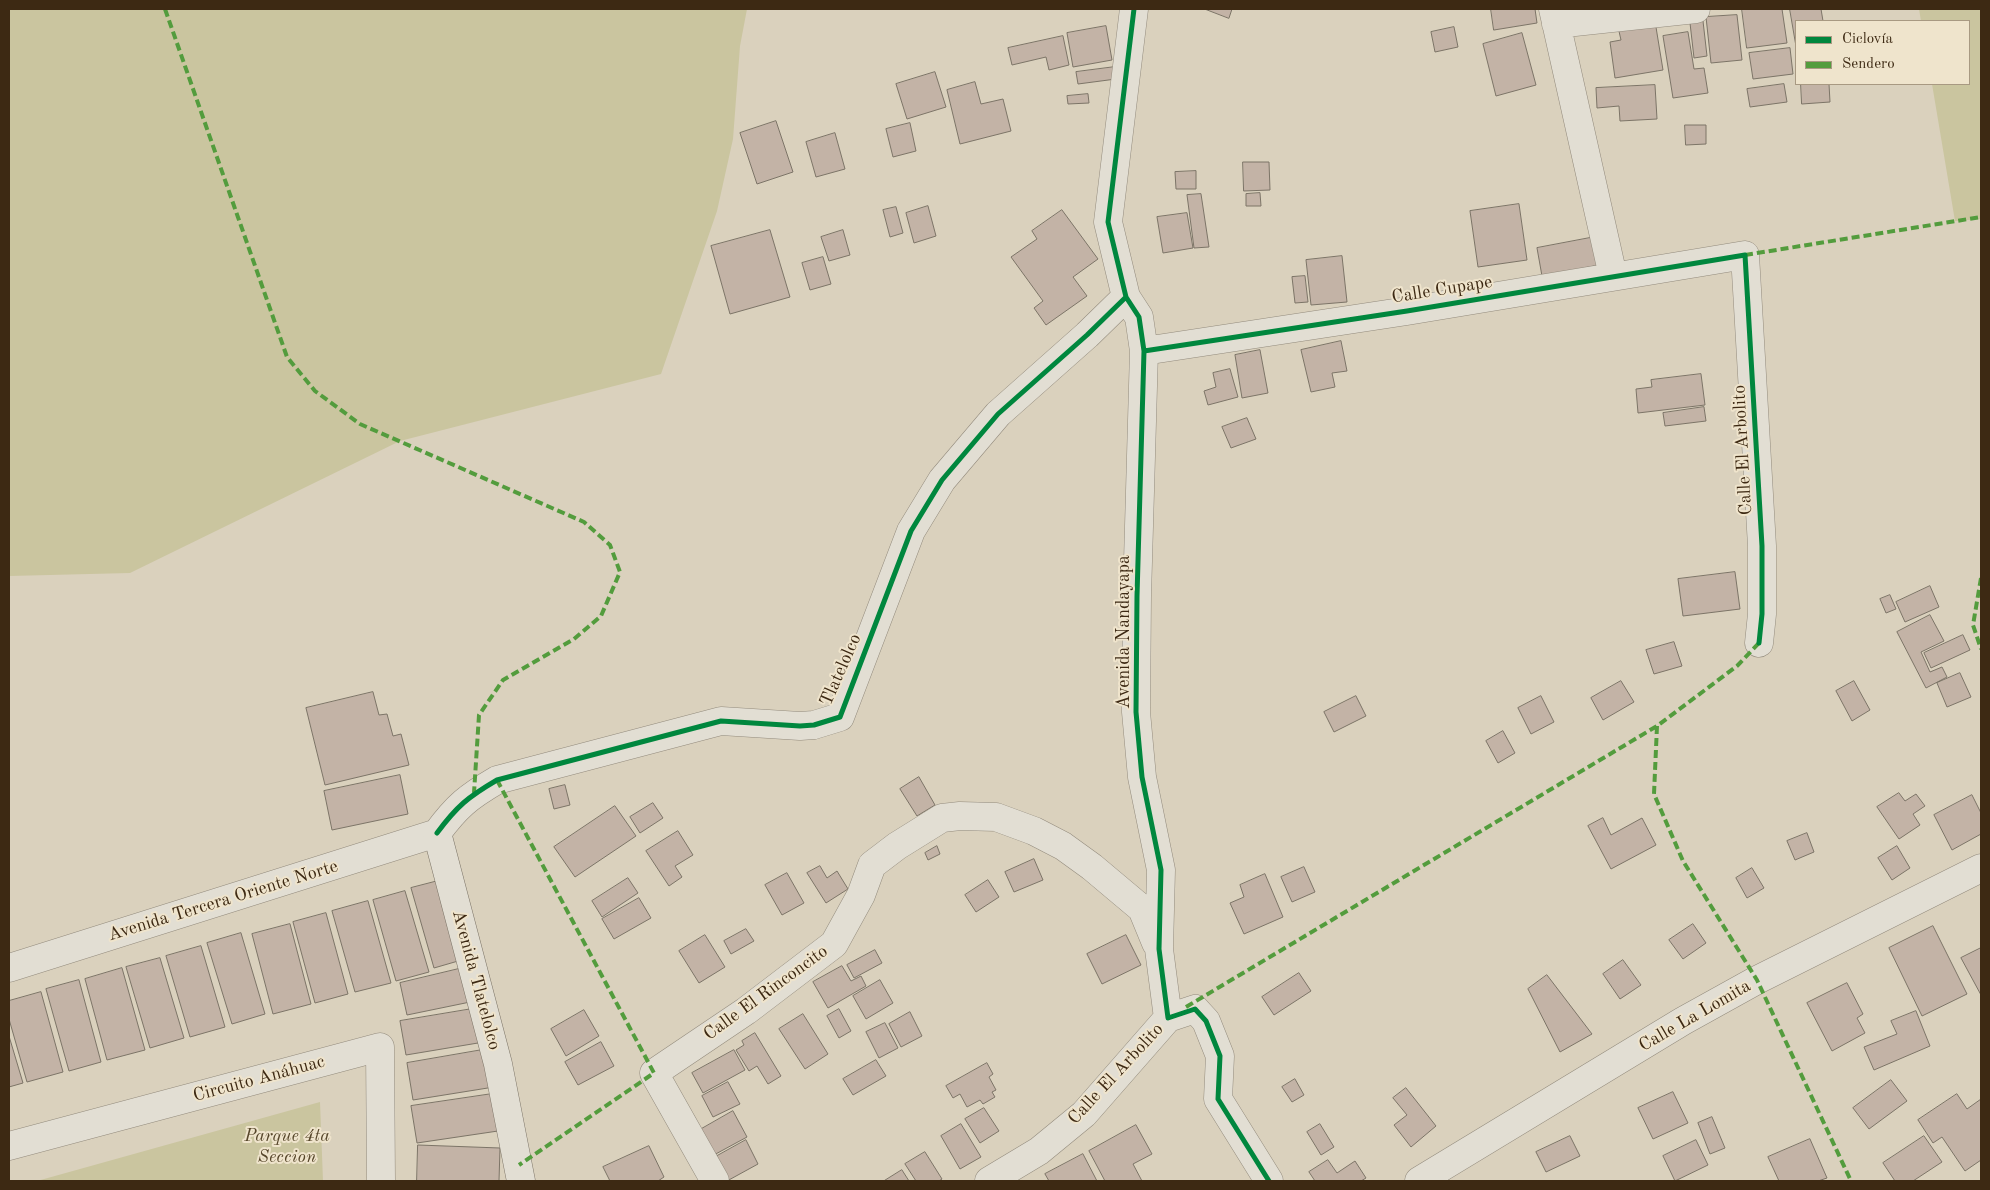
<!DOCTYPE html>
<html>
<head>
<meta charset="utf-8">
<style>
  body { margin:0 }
  #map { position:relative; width:1990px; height:1190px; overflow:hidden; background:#dad1bd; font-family:"Old Standard TT",serif }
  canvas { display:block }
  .frame { position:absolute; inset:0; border:10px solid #3d2913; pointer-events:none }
  .legend { position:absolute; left:1795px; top:20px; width:175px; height:65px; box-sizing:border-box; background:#efe4cc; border:1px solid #a89982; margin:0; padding:6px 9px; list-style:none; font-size:15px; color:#3d2913 }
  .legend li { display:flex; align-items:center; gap:10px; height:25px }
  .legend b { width:25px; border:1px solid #a89982 }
</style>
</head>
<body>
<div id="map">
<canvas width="1990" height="1190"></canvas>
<div class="frame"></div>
<ul class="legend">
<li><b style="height:6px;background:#00873e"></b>Ciclovía</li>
<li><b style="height:6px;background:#539c3d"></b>Sendero</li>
</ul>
</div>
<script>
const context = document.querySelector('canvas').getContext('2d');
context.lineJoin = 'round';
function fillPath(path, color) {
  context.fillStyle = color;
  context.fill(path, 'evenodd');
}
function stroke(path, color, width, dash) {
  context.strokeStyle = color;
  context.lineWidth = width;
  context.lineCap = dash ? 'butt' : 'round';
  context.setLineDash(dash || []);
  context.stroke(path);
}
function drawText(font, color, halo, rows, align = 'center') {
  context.font = font + ' "Old Standard TT",serif';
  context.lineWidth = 4;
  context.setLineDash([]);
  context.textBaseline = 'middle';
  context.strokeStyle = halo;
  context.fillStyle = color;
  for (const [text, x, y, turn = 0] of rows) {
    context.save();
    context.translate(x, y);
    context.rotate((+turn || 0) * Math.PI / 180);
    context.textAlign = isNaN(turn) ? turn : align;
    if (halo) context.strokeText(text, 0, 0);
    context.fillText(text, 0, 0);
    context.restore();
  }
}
const green = new Path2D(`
  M9 9H747L740 46 733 139 717 211 661 374 400 441 130 573 9 576Z
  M1919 9H1981V219L1955 221 1932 84H1969V21H1921Z
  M320 1102 323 1181H37Z`);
const building = new Path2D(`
  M1205 9H1232L1229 18Z
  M1491 9H1535L1537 23 1494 30Z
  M1742 9H1782L1787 43 1747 48Z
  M1790 9H1821L1823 21H1796V46Z
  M1737 15 1742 60 1711 63 1706 17Z
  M1655 21 1663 70 1615 78 1610 42 1621 40 1618 27Z
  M1703 21 1707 56 1694 58 1690 23Z
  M1106 26 1112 60 1073 67 1067 33Z
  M1454 27 1458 47 1435 52 1431 32Z
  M1688 32 1694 69 1704 68 1708 93 1673 98 1663 36Z
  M1522 33 1536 85 1496 96 1483 44Z
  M1063 36 1069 65 1049 70 1046 57 1012 65 1008 48Z
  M1790 48 1793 74 1753 79 1749 53Z
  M1115 67 1116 79 1078 84 1076 72Z
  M935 72 946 107 907 119 896 84Z
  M975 82 981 104 1003 99 1011 131 960 144 947 90Z
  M1784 84 1787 102 1750 107 1747 89Z
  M1801 84H1829L1830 102 1802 104Z
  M1655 85 1657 119 1620 121 1619 106 1597 108 1596 88Z
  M1088 94 1089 103 1068 104 1067 96Z
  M776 121 793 172 757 184 740 133Z
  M910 123 916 151 893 157 886 129Z
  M1685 125H1706V144L1686 145Z
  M835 133 845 169 816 177 806 142Z
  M1243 162H1269L1270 190 1244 191Z
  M1196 171V189H1176L1175 172Z
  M1260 193 1261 206H1246V194Z
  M1201 194 1209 247 1194 248 1187 195Z
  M1519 204 1527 260 1478 267 1470 211Z
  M928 206 936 236 914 243 906 213Z
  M896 207 903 233 890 237 883 210Z
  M1062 210 1098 259 1073 277 1087 296 1046 325 1034 308 1043 301 1011 257 1037 239 1032 231Z
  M1187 213 1193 248 1163 253 1157 217Z
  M770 230 790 297 730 314 711 246Z
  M843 230 850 255 829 261 821 237Z
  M1595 237 1600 265 1542 276 1537 248Z
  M1342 256 1347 302 1311 305 1306 260Z
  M823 257 831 284 810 290 802 263Z
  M1305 276 1308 302 1295 303 1292 277Z
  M1341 341 1347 371 1332 373 1335 387 1311 392 1301 350Z
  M1260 350 1268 393 1242 398 1235 355Z
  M1230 369 1238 397 1208 405 1204 391 1216 387 1213 373Z
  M1701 374 1705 405 1638 413 1636 389 1652 387 1651 380Z
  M1704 407 1706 421 1665 426 1663 413Z
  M1247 418 1256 439 1231 448 1222 427Z
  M1735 572 1740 609 1683 616 1678 579Z
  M1930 586 1939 607 1905 622 1896 602Z
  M1890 595 1896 609 1886 613 1880 599Z
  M1930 615 1944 641 1921 652 1930 672 1942 667 1947 677 1926 688 1897 632Z
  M1963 635 1970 650 1931 668 1924 653Z
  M1674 642 1682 666 1654 674 1646 650Z
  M1960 673 1971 697 1947 707 1937 683Z
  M1621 681 1634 702 1603 720 1591 698Z
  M1854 681 1870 710 1852 721 1836 691Z
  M373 692 379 715 387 714 393 736 401 734 409 765 325 785 306 708Z
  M1356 696 1366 716 1334 732 1324 712Z
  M1541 696 1554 722 1531 734 1518 708Z
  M1503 731 1515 753 1498 763 1486 741Z
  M400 775 408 814 332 830 324 791Z
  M919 777 935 805 917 816 900 789Z
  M565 785 570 805 554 809 549 789Z
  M1899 793 1905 801 1916 794 1925 806 1913 814 1920 825 1899 839 1877 807Z
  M1972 795 1981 813V834L1952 850 1934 815Z
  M653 803 663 818 640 833 630 817Z
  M615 806 636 836 575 877 554 847Z
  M1603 818 1611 835 1642 818 1656 845 1611 869 1588 826Z
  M678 831 693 855 675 866 682 877 669 886 646 851Z
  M1807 833 1814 852 1795 860 1787 841Z
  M937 846 940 854 928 860 925 853Z
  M1897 846 1910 868 1892 880 1878 858Z
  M1034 859 1043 880 1014 892 1005 872Z
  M820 866 827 878 837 871 848 889 826 903 807 873Z
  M1304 867 1315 892 1292 902 1281 877Z
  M1752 868 1764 888 1747 898 1736 878Z
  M787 873 804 903 782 915 765 885Z
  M1265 874 1283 917 1244 934 1230 903 1244 897 1240 885Z
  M628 878 638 893 602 917 592 901Z
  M442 880 465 959 434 968 411 888Z
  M988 880 999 897 976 912 965 895Z
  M405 891 429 972 396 981 373 900Z
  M639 898 651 918 614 939 602 919Z
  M368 901 391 983 355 992 332 911Z
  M326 913 348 994 315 1003 293 922Z
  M290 924 311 1004 273 1014 252 934Z
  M1693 924 1706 943 1683 959 1669 940Z
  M1933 926 1967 994 1922 1016 1889 948Z
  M746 929 754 941 731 954 724 941Z
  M241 933 265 1014 232 1024 207 943Z
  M705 935 725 967 699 983 679 951Z
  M1126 935 1141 965 1102 984 1087 954Z
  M201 946 225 1027 190 1037 166 956Z
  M1981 948V995L1961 958Z
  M875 950 882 963 854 978 847 965Z
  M160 958 184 1038 150 1048 126 967Z
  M1623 960 1641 985 1620 999 1603 974Z
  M842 966 851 981 861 976 866 986 828 1008 813 982Z
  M467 967 475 1001 407 1015 400 983Z
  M122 968 145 1050 107 1060 85 979Z
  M1299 973 1311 991 1274 1015 1262 997Z
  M1547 975 1592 1034 1560 1052 1528 989Z
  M79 980 101 1062 69 1071 46 989Z
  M880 980 893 1003 866 1019 853 996Z
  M1847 983 1863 1014 1857 1018 1865 1033 1832 1051 1807 1003Z
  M41 992 63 1072 27 1082 9 1019V1001Z
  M478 1008 484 1042 406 1055 400 1021Z
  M839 1009 851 1031 839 1038 827 1016Z
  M584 1010 599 1036 566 1056 551 1029Z
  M1916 1011 1930 1046 1874 1070 1864 1047 1897 1034 1891 1021Z
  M910 1012 922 1036 901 1047 889 1024Z
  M803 1014 828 1054 805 1069 779 1029Z
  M885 1023 898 1048 879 1058 866 1032Z
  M755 1033 781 1076 768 1084 757 1066 749 1071 736 1050 744 1045 742 1041Z
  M9 1036 23 1083 9 1087Z
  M601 1042 614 1066 578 1085 565 1062Z
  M488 1049 494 1087 413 1100 407 1063Z
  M734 1050 745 1070 703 1093 692 1073Z
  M876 1060 886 1076 853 1095 843 1079Z
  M987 1063 993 1074 989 1077 996 1090 992 1092 995 1097 983 1104 980 1100 967 1107 960 1094 953 1098 946 1086Z
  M1295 1079 1304 1095 1292 1102 1282 1087Z
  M1891 1080 1907 1101 1869 1129 1853 1108Z
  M728 1082 740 1104 713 1117 702 1096Z
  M1406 1088 1436 1126 1411 1147 1394 1125 1407 1115 1393 1098Z
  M1673 1092 1688 1123 1653 1139 1638 1108Z
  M492 1094 498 1131 417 1143 411 1106Z
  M1957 1094 1967 1109 1981 1099V1160L1965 1171 1942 1137 1933 1143 1918 1120Z
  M984 1108 999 1131 980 1143 965 1119Z
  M733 1111 747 1137 712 1156 698 1131Z
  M1712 1117 1725 1148 1710 1154 1698 1123Z
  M961 1124 981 1157 960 1169 941 1136Z
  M1320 1124 1334 1147 1321 1155 1307 1132Z
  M1136 1125 1152 1154 1133 1164 1142 1181H1105L1089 1151Z
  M1570 1136 1580 1156 1546 1172 1536 1152Z
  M1924 1136 1942 1162 1913 1181H1895L1883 1163Z
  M1810 1139 1827 1178 1818 1181H1779L1768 1157Z
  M746 1140 758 1164 727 1181 710 1160Z
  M1696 1140 1708 1165 1675 1181 1663 1156Z
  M418 1145 500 1148 499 1181H417Z
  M649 1146 664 1177 658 1181H610L603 1167Z
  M925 1152 942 1179 939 1181H916L905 1164Z
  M1083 1154 1097 1181H1049L1045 1174Z
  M1328 1160 1337 1173 1355 1161 1366 1178 1361 1181H1315L1309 1172Z
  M902 1170 909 1181H884Z`);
const street = new Path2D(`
  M1553 9 1613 276
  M1556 24 1696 9
  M1126 297 1139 317 1144 351 1137 596 1136 712 1142 777 1161 870 1159 949 1168 1018 1195 1009 1206 1021 1220 1056 1218 1099 1269 1181
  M1144 351 1407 311 1745 255 1762 546V614L1759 643
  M9 968 437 833C457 806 468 797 497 780L721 721 800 726 814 725 840 717 911 531 942 480 998 414 1087 335 1126 297 1108 222 1134 9
  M9 1146 380 1047 381 1181
  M715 1181 654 1073 746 1011 834 944 861 895 872 865 897 846 942 818 960 816 996 817 1034 831 1063 846 1092 867 1142 909 1156 943
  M989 1181 1039 1151 1084 1114 1168 1018
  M1419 1181 1683 1021 1757 980 1981 868`);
const secondary = new Path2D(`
  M437 833 498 1064 521 1181`);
const quiet = new Path2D(`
  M165 9 287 357 315 391 360 424 584 522 610 545 620 572 601 616 574 639 503 680 479 715 474 793
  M1745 255 1981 217
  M1981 578 1973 625 1981 649
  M1657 726 1654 794 1683 861 1757 980 1851 1181
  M497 780 654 1073 519 1165
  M1186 1007 1657 726 1737 666 1759 643`);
const cycleway = new Path2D(`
  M1126 297 1139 317 1144 351 1137 596 1136 712 1142 777 1161 870 1159 949 1168 1018 1195 1009 1206 1021 1220 1056 1218 1099 1269 1181
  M1144 351 1407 311 1745 255 1762 546V614L1759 643
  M437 833C457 806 468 797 497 780L721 721 800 726 814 725 840 717 911 531 942 480 998 414 1087 335 1126 297 1108 222 1134 9`);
const streetNames = [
  ["Calle Cupape",1442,290,-9],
  ["Calle El Arbolito",1743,450,-93],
  ["Avenida Nandayapa",1124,632,-90],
  ["Tlatelolco",841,670,-66],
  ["Avenida Tercera Oriente Norte",223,901,-17],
  ["Avenida Tlatelolco",476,980,75],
  ["Calle El Rinconcito",766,993,-36],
  ["Calle La Lomita",1695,1016,-30],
  ["Calle El Arbolito",1116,1074,-47],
  ["Circuito Anáhuac",259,1079,-15]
];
const parkNames = [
  ["Parque 4ta",287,1136],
  ["Seccion",287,1157]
];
fillPath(green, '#cac59f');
fillPath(building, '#c3b3a6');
stroke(building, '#7c7467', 1);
stroke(street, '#938b7d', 29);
stroke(secondary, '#7c7467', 29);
stroke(street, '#e2ded3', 28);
stroke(secondary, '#e2ded3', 28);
stroke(quiet, '#539c3d', 4, [8, 4]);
stroke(cycleway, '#00873e', 5);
drawText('18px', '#3d2913', '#efe4cc', streetNames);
drawText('italic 18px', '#56462a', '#efe4cc', parkNames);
</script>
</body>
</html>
